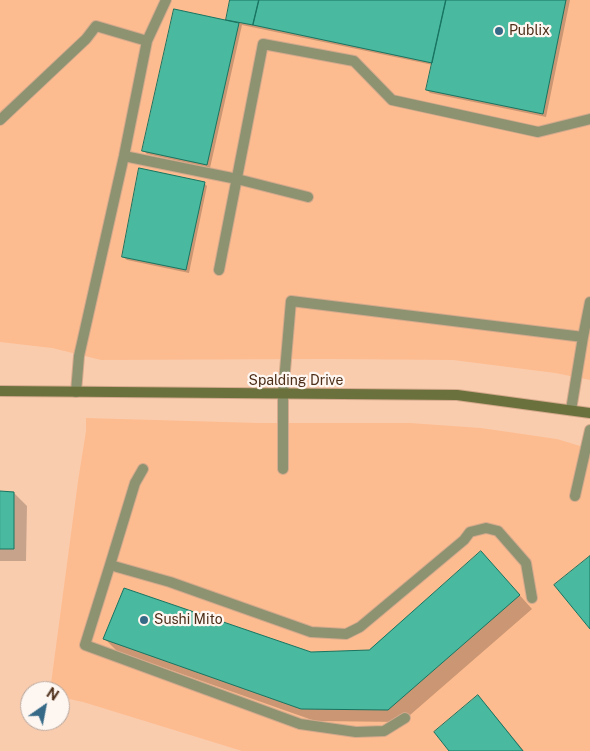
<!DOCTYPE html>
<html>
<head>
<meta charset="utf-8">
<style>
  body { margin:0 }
  #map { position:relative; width:590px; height:751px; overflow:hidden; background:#faccae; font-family:"Public Sans",sans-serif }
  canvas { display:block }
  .north { position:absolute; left:20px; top:681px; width:50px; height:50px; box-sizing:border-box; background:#fef6f1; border:1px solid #b7a69b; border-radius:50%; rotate:33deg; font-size:14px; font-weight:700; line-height:20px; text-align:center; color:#4d2f1a }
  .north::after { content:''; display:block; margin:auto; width:18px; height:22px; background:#366a87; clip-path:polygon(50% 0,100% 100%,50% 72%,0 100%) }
</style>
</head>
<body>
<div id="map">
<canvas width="590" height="751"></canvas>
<div class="north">N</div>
</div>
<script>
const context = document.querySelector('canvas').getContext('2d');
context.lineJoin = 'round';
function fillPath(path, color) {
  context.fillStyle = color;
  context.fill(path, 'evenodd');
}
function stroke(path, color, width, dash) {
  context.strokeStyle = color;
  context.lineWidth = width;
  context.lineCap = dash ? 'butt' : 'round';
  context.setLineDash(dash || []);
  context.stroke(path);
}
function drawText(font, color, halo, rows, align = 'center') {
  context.font = font + ' "Public Sans",sans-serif';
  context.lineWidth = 4.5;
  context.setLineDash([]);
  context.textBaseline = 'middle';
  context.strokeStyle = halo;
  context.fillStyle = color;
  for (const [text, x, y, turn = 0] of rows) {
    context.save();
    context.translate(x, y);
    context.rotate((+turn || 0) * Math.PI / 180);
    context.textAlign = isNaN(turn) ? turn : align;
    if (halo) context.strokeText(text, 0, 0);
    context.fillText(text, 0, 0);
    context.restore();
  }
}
const built = new Path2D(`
  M0 0H590V380L555 373 453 360 325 359 101 360 52 348 0 342Z
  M86 418 259 423H410L481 428 557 439 590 449V751H242L83 702 60 697V691H50L78 481 86 431Z`);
const shadow = new Path2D(`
  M232 0H570L546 117 430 93 427 90 433 65 242 25 210 168 147 154 144 151 227 21Z
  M204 183 207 186 189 273 127 260 123 257Z
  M0 493H14L27 506 26 561H0Z
  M481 552 532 609 402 722 315 721 117 651 104 638 311 654 369 651Z
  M478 697 488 707 524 751H451Z`);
const building = new Path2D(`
  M230 0H259L253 25 226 20Z
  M259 0H446L432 63 253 25Z
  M446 0H566L543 114 426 90Z
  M174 9 239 23 207 165 142 151Z
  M139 168 205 182 186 270 122 257Z
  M0 491 14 492V549H0Z
  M481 551 520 595 388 710 301 709 103 639 124 588 311 652 369 650Z
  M590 556V629L554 585Z
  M478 695 523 751H449L434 732Z`);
const service = new Path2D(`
  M0 120 86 39 96 26 147 41
  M124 156 237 179 308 197
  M219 270 263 44 354 61 392 100 538 132 590 119
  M583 337 590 302
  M76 392 79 356 124 156 147 41 166 0
  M143 469 135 483 110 565 170 582 311 632 346 634 360 627 464 540 470 532 486 528 498 531 526 563 532 598
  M283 469V394L291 301 583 337 571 410
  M575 496 590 430
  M110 565 85 645 300 724 356 732 384 731 405 718`);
const secondary = new Path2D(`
  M0 391 457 395 590 413`);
const markers = [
  [499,31,5,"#366a87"],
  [144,620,5,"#366a87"]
];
const poiNames = [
  ["Publix",509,31],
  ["Sushi Mito",154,620]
];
const streetNames = [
  ["Spalding Drive",296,381]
];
fillPath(built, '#fdbc90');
fillPath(shadow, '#0003');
fillPath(building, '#49b99f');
stroke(building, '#187461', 1);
stroke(service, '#d4a98d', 12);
stroke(secondary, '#d4a98d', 12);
stroke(service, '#8d9370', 10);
stroke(secondary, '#6b713d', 10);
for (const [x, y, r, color] of markers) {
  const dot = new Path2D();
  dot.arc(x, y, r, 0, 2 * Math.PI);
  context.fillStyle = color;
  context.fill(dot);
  stroke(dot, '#fef6f1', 2);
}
drawText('14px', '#4d2f1a', '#fef6f1', poiNames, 'left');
drawText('14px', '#4d2f1a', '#fef6f1', streetNames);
</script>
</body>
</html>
